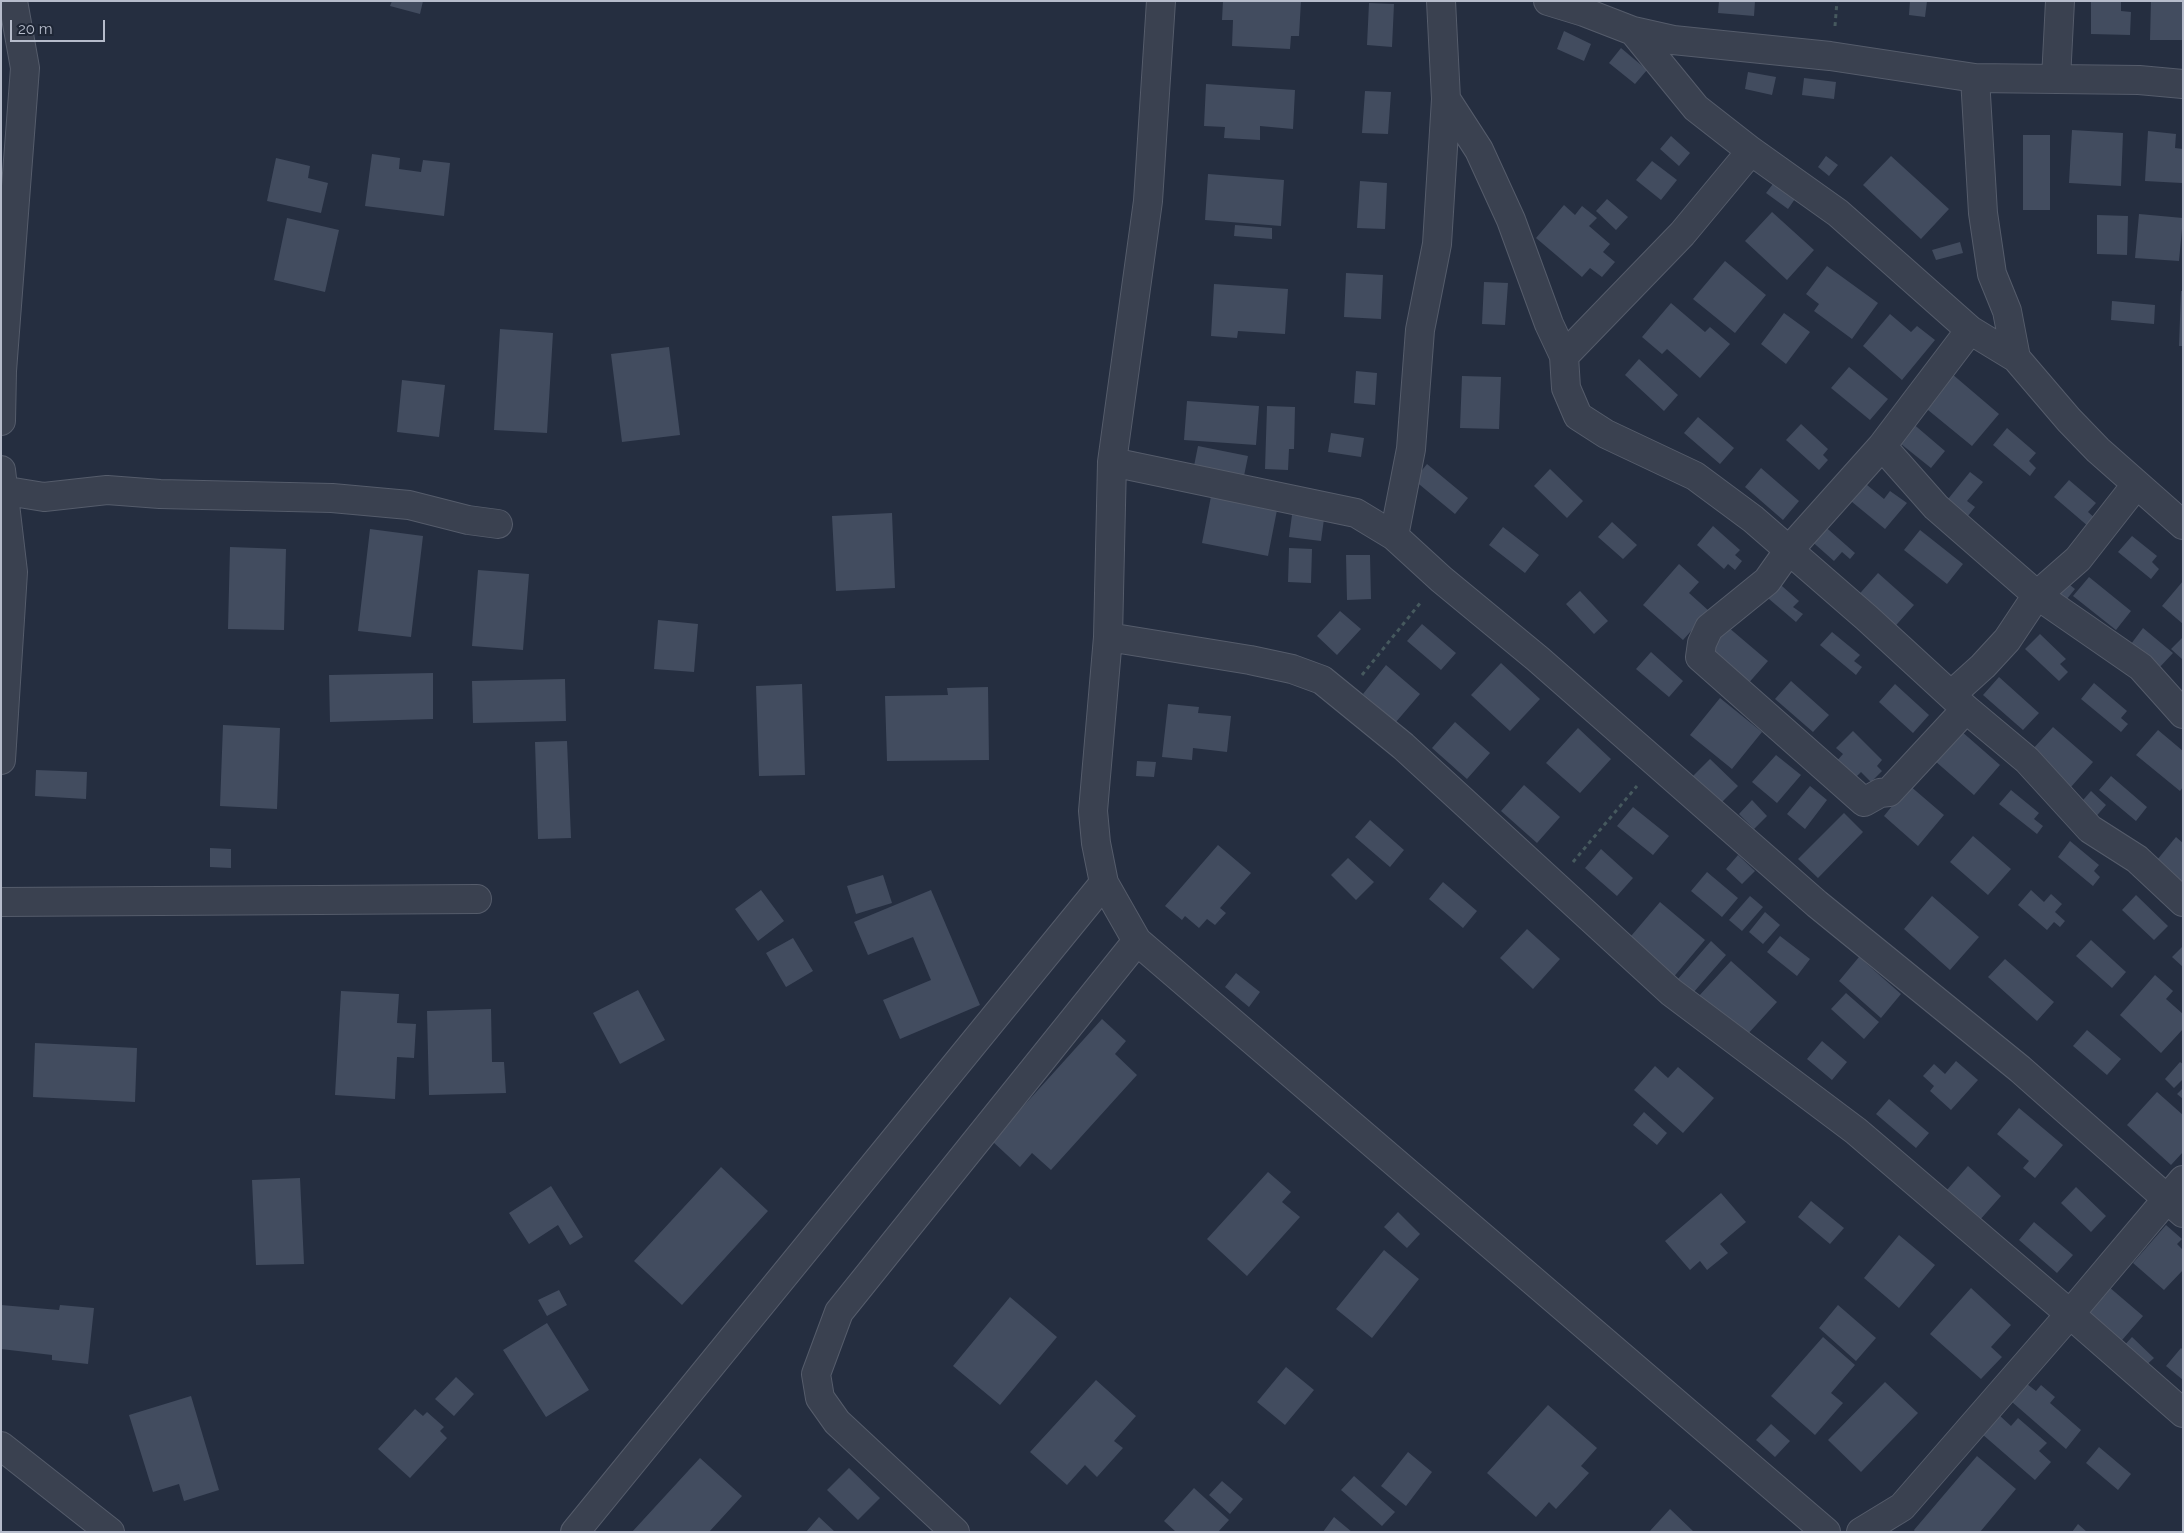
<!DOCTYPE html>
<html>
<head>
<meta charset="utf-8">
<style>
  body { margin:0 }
  #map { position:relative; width:2184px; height:1533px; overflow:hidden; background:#252e40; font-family:Raleway,sans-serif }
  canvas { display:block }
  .frame { position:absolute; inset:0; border:2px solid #b6bccb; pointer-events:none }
  .scale { position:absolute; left:10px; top:20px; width:95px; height:22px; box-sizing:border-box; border:2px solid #b6bccb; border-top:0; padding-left:6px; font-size:15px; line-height:18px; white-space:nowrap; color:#b6bccb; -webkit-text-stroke:4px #1e2635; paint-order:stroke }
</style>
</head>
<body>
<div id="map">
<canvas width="2184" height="1533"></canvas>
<div class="frame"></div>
<div class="scale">20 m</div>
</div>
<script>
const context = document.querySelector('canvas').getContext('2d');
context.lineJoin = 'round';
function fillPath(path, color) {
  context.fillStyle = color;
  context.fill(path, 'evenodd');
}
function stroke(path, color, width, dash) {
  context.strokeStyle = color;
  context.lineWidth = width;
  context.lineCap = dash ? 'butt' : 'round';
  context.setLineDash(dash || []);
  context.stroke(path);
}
const building = new Path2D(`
  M392 1H423L420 14 390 6Z
  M1223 1H1301L1299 36H1291L1290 49 1232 46 1233 20H1222Z
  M1719 1H1755L1754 16 1718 13Z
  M1910 1H1927L1925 17 1909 15Z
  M2091 1H2121V11L2131 12 2130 35 2091 34Z
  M2151 1H2183V40H2150Z
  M1369 3 1394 4 1392 47 1367 45Z
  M1564 31 1591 44 1584 61 1557 49Z
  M1621 48 1647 70 1635 84 1609 63Z
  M1748 72 1776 77 1772 95 1745 89Z
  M1804 78 1836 82 1834 99 1802 95Z
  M1206 84 1295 90 1293 129 1260 126V140L1224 138 1225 127 1204 126Z
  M1365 91 1391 92 1388 134 1362 133Z
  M2072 130 2123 133 2121 186 2069 183Z
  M2148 131 2176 134 2175 148 2183 149 2182 183 2145 181Z
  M2023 135H2050V210H2023Z
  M1671 136 1690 153 1679 166 1660 149Z
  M372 154 400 158 399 169 421 172 423 160 450 163 444 216 365 206Z
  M1826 156 1838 165 1829 176 1818 167Z
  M1891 156 1949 209 1921 239 1863 185Z
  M276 158 310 166 308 178 328 183 321 213 267 201Z
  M1652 161 1677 180 1661 200 1636 180Z
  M1208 174 1284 180 1281 226 1205 220Z
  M1776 180 1797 196 1788 209 1766 193Z
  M1360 181 1387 183 1385 229 1357 228Z
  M1607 199 1628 217 1616 230 1596 211Z
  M1564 205 1575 215 1582 206 1597 218 1589 226 1610 244 1603 252 1615 262 1602 277 1590 268 1582 277 1536 238Z
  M1772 212 1814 250 1787 280 1745 241Z
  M2139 214 2183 218 2179 261 2135 258Z
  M2097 215 2128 216 2127 255 2097 254Z
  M287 218 339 230 325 292 274 280Z
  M1235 225 1272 228V239L1234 236Z
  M1960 242 1963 253 1936 260 1932 250Z
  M1725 261 1766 295 1735 333 1693 299Z
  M1827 266 1878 303 1852 339 1814 311 1819 304 1806 294Z
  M1346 273 1383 275 1381 319 1344 317Z
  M1484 282 1508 283 1505 325 1482 324Z
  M1214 284 1288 289 1285 334 1238 331 1237 338 1211 336Z
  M2181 291H2183V346H2179Z
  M2112 301 2155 305 2154 324 2111 320Z
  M1671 303 1705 332 1710 327 1730 344 1700 378 1667 349 1662 354 1642 337Z
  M1784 313 1810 332 1786 364 1761 344Z
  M1890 314 1911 332 1917 326 1935 340 1902 380 1863 346Z
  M500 329 553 333 547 433 494 430Z
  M669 347 680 435 622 442 611 354Z
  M1639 359 1678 395 1664 411 1625 375Z
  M1849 367 1888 399 1870 420 1831 388Z
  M1945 368 1999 414 1972 446 1917 401Z
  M1356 371 1377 373 1375 405 1354 403Z
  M1462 376 1501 377 1499 429 1460 428Z
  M402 380 445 385 439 437 397 432Z
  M1187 401 1259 406 1256 445 1184 440Z
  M1267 406 1295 407 1294 449H1289L1288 470 1265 469Z
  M1698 417 1734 448 1720 464 1684 433Z
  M1911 422 1945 451 1931 468 1896 440Z
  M1801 424 1828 449 1823 455 1828 460 1819 470 1786 440Z
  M2007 428 2036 453 2029 461 2036 468 2030 476 1993 445Z
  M1331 433 1364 438 1361 457 1328 452Z
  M1198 446 1248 456 1244 476 1194 466Z
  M1427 464 1468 498 1455 514 1414 480Z
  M1761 468 1799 501 1783 520 1745 487Z
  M1550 469 1583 501 1567 518 1534 486Z
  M1970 472 1983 482 1967 501 1975 507 1964 521 1944 504Z
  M1861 480 1884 499 1890 491 1907 503 1885 529 1846 497Z
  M2069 480 2096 503 2088 512 2096 519 2089 527 2054 497Z
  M1212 491 1278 505 1268 556 1202 543Z
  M892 513 895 588 836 591 832 516Z
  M1292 515 1324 519 1321 541 1289 537Z
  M1612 522 1637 545 1623 559 1598 537Z
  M1821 523 1855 553 1850 559 1842 552 1834 561 1808 538Z
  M1713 526 1740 550 1735 555 1742 561 1735 570 1728 564 1724 569 1697 545Z
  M1503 527 1539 555 1525 573 1489 545Z
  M370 529 423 536 411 637 358 631Z
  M1920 530 1963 564 1947 584 1904 550Z
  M2132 536 2157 556 2152 562 2159 569 2151 579 2118 552Z
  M230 547 286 549 284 630 228 629Z
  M1289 548 1312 549 1311 583 1288 582Z
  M1346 555H1370L1371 599 1347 600Z
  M1679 564 1699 582 1689 593 1709 611 1683 640 1643 605Z
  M478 570 529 574 523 650 472 646Z
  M1878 573 1914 605 1890 632 1854 600Z
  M2060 577 2075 589 2062 605 2047 594Z
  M2089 577 2131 611 2116 630 2073 596Z
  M1774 579 1799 601 1793 607 1803 614 1796 622 1762 593Z
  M2183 581V624L2162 606Z
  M1580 591 1608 621 1594 634 1566 604Z
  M1340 611 1361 629 1337 655 1317 636Z
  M658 620 698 624 694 672 654 669Z
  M1422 624 1456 653 1441 670 1407 641Z
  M1728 627 1768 661 1746 686 1707 651Z
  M2143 628 2173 653 2159 668 2131 644Z
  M1832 632 1860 655 1854 661 1862 667 1856 675 1820 645Z
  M2040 634 2066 659 2060 664 2068 672 2059 681 2025 649Z
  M2183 637V660L2171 649Z
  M1651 652 1683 681 1669 697 1636 669Z
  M1501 663 1540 699 1510 731 1471 695Z
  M1386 665 1420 694 1396 722 1363 694Z
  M433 673V719L330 722 329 675Z
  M1999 677 2039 713 2023 730 1983 695Z
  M565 679 566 721 473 723 472 681Z
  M1791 681 1829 715 1813 732 1775 699Z
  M2094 683 2127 711 2121 718 2128 724 2121 732 2081 699Z
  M802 684 805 775 759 776 756 686Z
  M1895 684 1929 715 1913 733 1879 702Z
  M988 687 989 760 887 761 885 696 948 695 947 688Z
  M1720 698 1762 732 1732 769 1690 735Z
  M1168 704 1199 707 1198 713 1231 716 1227 752 1193 748 1192 760 1162 757Z
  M1455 722 1490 753 1467 779 1432 748Z
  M1953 724 2000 765 1974 795 1927 754Z
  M223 725 280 728 277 809 220 806Z
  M2053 727 2093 762 2071 787 2031 751Z
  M1578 728 1611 759 1580 793 1546 763Z
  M2158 730 2183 751V787L2180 791 2136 755Z
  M1853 731 1882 760 1877 766 1882 771 1871 782 1861 772 1853 780 1835 763 1843 754 1836 748Z
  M567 741 571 838 538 839 535 742Z
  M1776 755 1801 775 1777 803 1752 782Z
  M1710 759 1738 786 1721 803 1693 776Z
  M1137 761 1156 762 1154 777 1136 776Z
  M36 770 87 772 86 799 35 796Z
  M2111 776 2147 807 2136 821 2099 790Z
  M1524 785 1560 817 1537 843 1501 811Z
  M1909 785 1944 815 1918 846 1884 816Z
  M1810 786 1827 800 1805 829 1787 814Z
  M2011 790 2039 813 2034 819 2043 826 2037 834 1999 804Z
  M2091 791 2106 805 2093 820 2077 807Z
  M1752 800 1767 816 1754 829 1739 814Z
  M1633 807 1669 836 1653 855 1617 826Z
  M1844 813 1863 832 1818 878 1798 859Z
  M1370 820 1404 850 1390 867 1355 837Z
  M1973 836 2011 869 1988 895 1950 862Z
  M2176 837 2183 843V882L2157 860Z
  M2070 841 2099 865 2094 871 2100 877 2093 886 2058 857Z
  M1218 845 1251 873 1220 908 1226 913 1215 925 1207 919 1199 928 1185 916 1182 920 1165 906Z
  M210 848 231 849V868L210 867Z
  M1601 849 1633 878 1617 896 1585 868Z
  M1738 855 1755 871 1742 884 1726 869Z
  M1348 858 1374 882 1356 900 1331 875Z
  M1707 872 1738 898 1722 917 1691 891Z
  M883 875 892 903 856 914 847 886Z
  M1443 882 1477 911 1463 928 1429 899Z
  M761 890 784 921 758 941 735 909Z
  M931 890 980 1005 900 1039 883 1000 931 980 913 937 868 955 854 922Z
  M2031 890 2044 902 2051 894 2062 904 2055 912 2065 921 2060 927 2054 922 2047 930 2018 905Z
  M2136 895 2168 926 2154 940 2122 910Z
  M1750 896 1763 907 1742 931 1729 920Z
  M1932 896 1979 937 1950 970 1904 929Z
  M1660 902 1705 940 1671 980 1626 942Z
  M1765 912 1780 925 1763 944 1749 932Z
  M1527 929 1560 959 1533 989 1500 958Z
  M1780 936 1810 959 1797 976 1767 952Z
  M793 938 813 971 786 987 766 953Z
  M2091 940 2126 972 2112 988 2076 956Z
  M1711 941 1726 955 1693 993 1677 980Z
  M2183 946V967L2172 957Z
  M1859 957 1901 994 1881 1018 1839 981Z
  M2005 959 2054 1002 2037 1021 1988 977Z
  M1731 961 1777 1002 1746 1036 1698 997Z
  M1236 973 1260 992 1249 1007 1225 987Z
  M2155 975 2173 991 2166 999 2183 1014V1029L2161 1053 2120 1015Z
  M638 990 665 1040 620 1064 593 1013Z
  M341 991 399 994 397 1023 416 1024 414 1058 397 1057 395 1099 335 1095Z
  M1846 993 1879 1022 1864 1039 1831 1009Z
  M491 1009 492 1062H504L506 1093 429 1095 427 1011Z
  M1102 1019 1126 1041 1115 1054 1137 1075 1051 1170 1032 1153 1020 1167 992 1141Z
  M2087 1030 2121 1059 2107 1075 2073 1046Z
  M1822 1041 1847 1062 1832 1080 1807 1059Z
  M35 1043 137 1048 135 1102 33 1097Z
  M1956 1061 1978 1080 1951 1110 1930 1091 1934 1086 1923 1076 1934 1064 1945 1074Z
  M2180 1062 2183 1064V1079L2174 1088 2165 1079Z
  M1655 1066 1668 1078 1678 1067 1714 1098 1683 1133 1634 1090Z
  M2183 1088V1099L2177 1094Z
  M2157 1092 2183 1115V1152L2171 1165 2127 1125Z
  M1889 1099 1929 1133 1916 1148 1876 1114Z
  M2019 1108 2063 1145 2035 1178 2023 1168 2029 1161 1997 1134Z
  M1644 1112 1667 1133 1657 1145 1633 1125Z
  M1968 1166 2001 1196 1972 1229 1939 1199Z
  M721 1167 768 1211 682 1305 634 1261Z
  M1268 1172 1291 1192 1282 1202 1300 1217 1247 1276 1207 1239Z
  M300 1178 304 1264 256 1265 252 1180Z
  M551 1186 583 1237 570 1245 558 1225 529 1244 509 1213Z
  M2076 1187 2106 1216 2091 1232 2061 1203Z
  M1721 1193 1746 1222 1720 1244 1728 1253 1707 1270 1700 1261 1690 1270 1665 1241Z
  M1811 1201 1844 1228 1830 1244 1798 1217Z
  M1398 1212 1420 1234 1407 1248 1384 1227Z
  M2034 1222 2073 1255 2057 1273 2019 1240Z
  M2166 1225 2182 1239 2177 1244 2183 1250V1270L2164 1290 2133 1263Z
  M1899 1235 1935 1265 1899 1308 1864 1278Z
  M1384 1250 1419 1279 1372 1338 1336 1309Z
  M2109 1287 2143 1316 2116 1347 2083 1318Z
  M1971 1288 2011 1325 1991 1347 2002 1357 1981 1379 1930 1334Z
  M559 1290 567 1305 547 1316 538 1300Z
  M1010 1297 1057 1337 1000 1405 953 1366Z
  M1 1305 59 1310 60 1305 94 1308 88 1364 52 1360V1355L1 1349Z
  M1838 1305 1876 1338 1856 1361 1819 1328Z
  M547 1323 589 1390 546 1417 503 1350Z
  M1823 1337 1855 1365 1831 1393 1843 1403 1815 1435 1771 1396Z
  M2132 1337 2154 1358 2142 1369 2121 1349Z
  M2181 1348 2183 1350V1380L2166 1366Z
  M1286 1367 1314 1390 1285 1425 1257 1402Z
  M456 1377 474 1394 454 1416 435 1399Z
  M1096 1380 1136 1416 1114 1441 1123 1448 1097 1477 1085 1465 1067 1485 1030 1452Z
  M1885 1382 1918 1413 1861 1472 1828 1440Z
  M2027 1384 2036 1391 2041 1385 2055 1397 2050 1403 2081 1430 2066 1449 2012 1402Z
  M191 1396 219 1490 184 1501 179 1484 153 1492 129 1415Z
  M1548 1405 1597 1448 1581 1466 1589 1473 1556 1509 1549 1502 1536 1517 1487 1473Z
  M415 1409 423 1416 427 1412 444 1427 440 1431 447 1438 410 1478 378 1449Z
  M1999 1415 2011 1426 2018 1418 2047 1443 2039 1451 2051 1462 2035 1480 1982 1434Z
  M1771 1424 1790 1441 1775 1457 1756 1440Z
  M2099 1447 2131 1474 2118 1490 2086 1463Z
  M1408 1452 1432 1472 1406 1506 1381 1486Z
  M1977 1456 2016 1489 1980 1532H1915L1914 1530Z
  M700 1458 742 1496 709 1532H632Z
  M849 1468 880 1498 858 1520 827 1490Z
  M1354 1476 1395 1512 1382 1526 1341 1490Z
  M1222 1481 1243 1499 1230 1514 1209 1495Z
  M1194 1488 1229 1520 1218 1532H1176L1164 1521Z
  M1670 1509 1694 1532H1649Z
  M819 1517 835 1532H806Z
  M1334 1517 1352 1532H1323Z
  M2078 1524 2087 1532H2072Z`);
const path = new Path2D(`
  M1835 26 1837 1
  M1362 675 1421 602
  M1573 862 1637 786`);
const minor = new Path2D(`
  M1161 1 1148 201 1112 462 1108 637 1093 811 1096 843 1104 883 1137 941 1826 1532
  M1441 1 1446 99 1437 244 1420 330 1411 449 1394 536 1441 579 1538 659 1817 904 2020 1069 2183 1213
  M1548 1 1584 12 1633 31 1673 40 1830 56 1975 78 1983 213 1992 274 2007 311 2016 358 2069 420 2098 450 2183 525
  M1633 31 1696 108 1751 151 1838 213 1970 330
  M1975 78 2139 80 2183 84
  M2056 79 2060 1
  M1446 99 1479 150 1511 220 1549 324 1564 356 1566 388 1578 416 1606 434 1695 476 1753 519 1867 618 1966 709 2027 760 2090 829 2137 859 2183 902
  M1564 356 1682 234 1751 151
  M1 421 2 371 25 68 13 1
  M1882 446 1936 507 2037 595 2141 667 2183 714
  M1112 462 1356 513 1394 536
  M1 470 13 572 1 760
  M1 490 44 497 107 490 160 494 332 498 409 505 468 520 498 524
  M1108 637 1250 660 1292 669 1322 680 1403 746 1671 992 1856 1131 2070 1314 2183 1413
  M1951 695 1983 666 2007 640 2037 595 2078 559 2136 485
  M1966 709 1889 792 1880 793 1864 802 1700 657 1702 643 1709 628 1767 581 1789 550 1882 446 1970 330 2016 358
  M1 902 477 899
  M1 1446 110 1532
  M575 1532 1104 883
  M955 1532 837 1422 820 1398 816 1374 839 1312 1137 941
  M1861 1532 1902 1507 2070 1314 2183 1180`);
fillPath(building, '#424c5f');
stroke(minor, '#555c6b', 30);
stroke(path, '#46595e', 3, [4, 4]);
stroke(minor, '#3a4150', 28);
</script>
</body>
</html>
